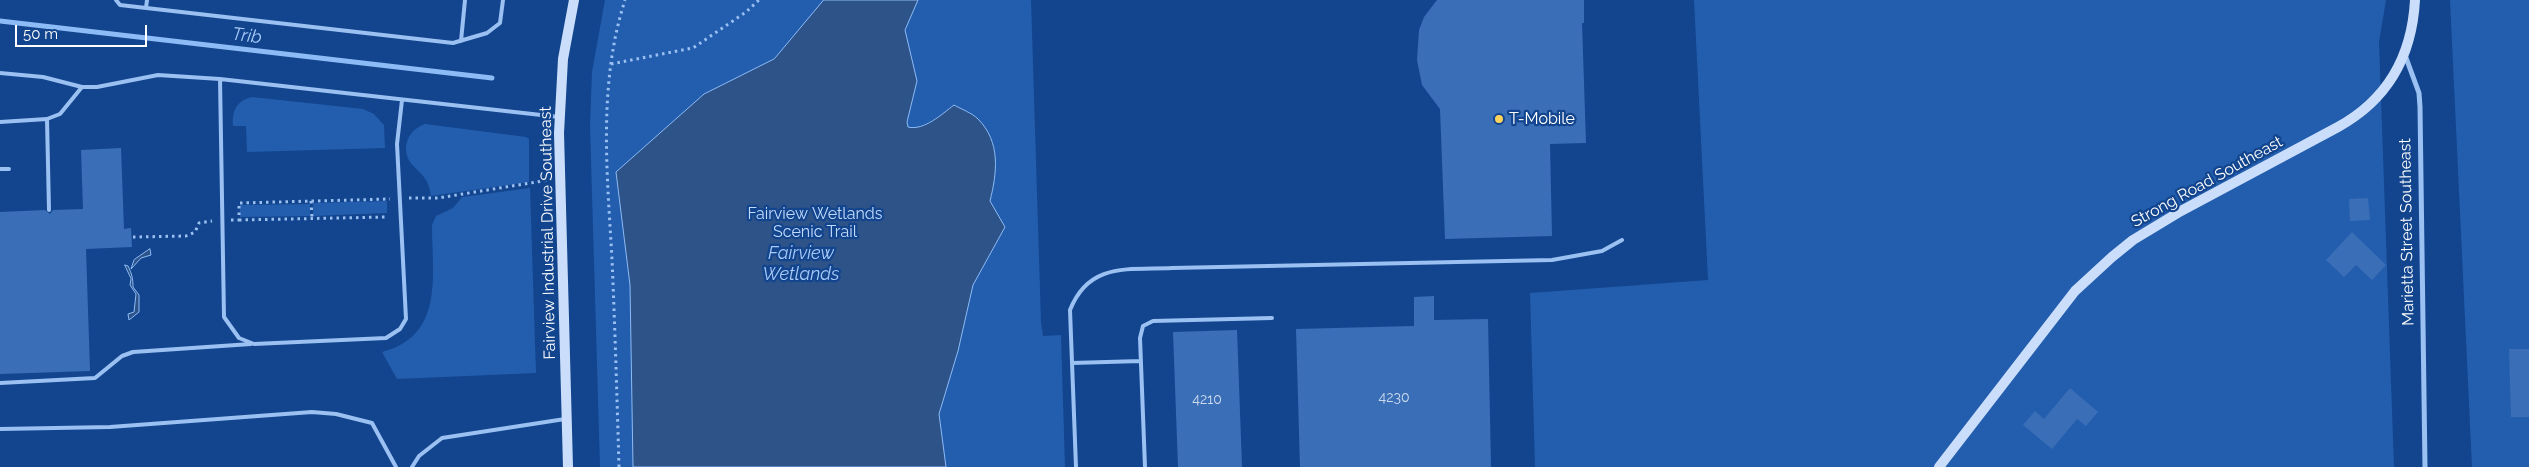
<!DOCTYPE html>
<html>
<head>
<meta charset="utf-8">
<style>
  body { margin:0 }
  #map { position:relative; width:2529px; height:467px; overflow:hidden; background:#12458e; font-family:Raleway,sans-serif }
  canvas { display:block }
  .scale { position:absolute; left:15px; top:25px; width:132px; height:22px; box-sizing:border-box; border:2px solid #fff; border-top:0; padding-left:6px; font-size:15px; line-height:18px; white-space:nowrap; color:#fff; -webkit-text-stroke:4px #12458e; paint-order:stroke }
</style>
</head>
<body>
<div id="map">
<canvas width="2529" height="467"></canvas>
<div class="scale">50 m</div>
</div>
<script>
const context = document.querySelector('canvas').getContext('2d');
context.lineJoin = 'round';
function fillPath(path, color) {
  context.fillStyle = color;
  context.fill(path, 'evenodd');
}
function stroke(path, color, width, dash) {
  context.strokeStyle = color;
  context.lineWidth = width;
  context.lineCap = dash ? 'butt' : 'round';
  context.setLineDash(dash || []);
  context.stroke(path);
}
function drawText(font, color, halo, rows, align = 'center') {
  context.font = font + ' Raleway,sans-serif';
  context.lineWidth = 4.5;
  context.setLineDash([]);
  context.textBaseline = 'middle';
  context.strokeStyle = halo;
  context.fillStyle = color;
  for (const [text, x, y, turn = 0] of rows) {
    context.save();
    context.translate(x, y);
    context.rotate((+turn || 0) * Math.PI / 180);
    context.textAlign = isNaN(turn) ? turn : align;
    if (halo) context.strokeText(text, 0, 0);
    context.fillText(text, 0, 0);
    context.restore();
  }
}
const green = new Path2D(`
  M605 0H1031L1041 322 1043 336 1061 335 1065 467H600L590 125 592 72Z
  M1694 0H2386L2379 42 2394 467H1535L1530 293 1708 280Z
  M2450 0H2529V467H2472Z
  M252 97 363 109 374 114 384 125 385 148 247 152 246 126H233C232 111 236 101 252 97Z
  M425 124 526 137 529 139V182L431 196C430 190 429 185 426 180 422 173 415 169 410 162 401 147 408 130 425 124Z
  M530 188 536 373 397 379 382 352C445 336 432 274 432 225L436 216 453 208 462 197Z
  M387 201V213L313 216V203Z
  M310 204V216L240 217V205Z`);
const water = new Path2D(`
  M824 0H918L905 30 917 81 907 122 908 127C924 131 942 114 954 105 961 109 972 113 978 119 1001 142 997 173 990 201L1005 227 973 285 958 351 939 414 946 467H633L630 285 616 172 704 94 774 59Z
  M150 249 151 255 141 258 131 269 134 260Z
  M125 265 128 266C132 274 133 279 133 287L139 295V312L129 320 128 314 134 312 136 294 130 285 131 279Z`);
const stream = new Path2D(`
  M0 21 492 78`);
const building = new Path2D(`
  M1437 0H1584V23H1582L1586 143 1550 144 1552 236 1445 239 1440 109 1422 85 1417 60 1419 30 1424 17Z
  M121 148 124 229 131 228 132 247 86 249 90 371 0 374V212L45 210 50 214 53 210 83 209 81 150Z
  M2368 198 2370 220 2350 221 2349 199Z
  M2352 232 2386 265 2372 280 2356 265 2344 277 2326 260Z
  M1434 296V320L1488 319 1491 467H1300L1296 329 1414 326V297Z
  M1237 330 1242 467H1178L1173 332Z
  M2509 349H2529V417H2511Z
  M2070 388 2098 412 2086 426 2077 419 2052 449 2023 425 2035 411 2044 419Z`);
const path = new Path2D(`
  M611 64 693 48 746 12 759 0
  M409 198H438L549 180
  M311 201 312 218
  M231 220H239V203L390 199
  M239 220 387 217
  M133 237 186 236 195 232 199 223 212 221
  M619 467C617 398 615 328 612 259 607 172 598 84 625 0`);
const lane = new Path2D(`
  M116 0 120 5 453 43 487 33 500 23 503 0
  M146 8 147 0
  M461 41 465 0
  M0 73 43 77 82 87H97L158 75 220 79 559 117
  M220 79 224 317 239 338 254 344 386 338 400 329 406 319 397 144 402 100
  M47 119 49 210
  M0 122 47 119 60 114 82 87
  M0 169H9
  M1072 363 1141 361
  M0 383 95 378 122 356 133 352 251 344
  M0 429 110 427 312 412 336 414 372 423 396 467
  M412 467 419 456 442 438 565 419
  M1076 467 1070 310C1089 262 1128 270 1172 268L1552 260 1602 251 1622 240
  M1145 467 1140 338 1143 326 1153 321 1272 318`);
const street = new Path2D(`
  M2405 55 2419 93 2420 107 2425 467`);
const secondary = new Path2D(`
  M568 467 559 133 563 59 574 0
  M1939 467 2075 291 2112 257 2133 240 2181 211 2338 127C2387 100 2412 56 2415 0`);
const markers = [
  [1499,119,5,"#ffd45c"]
];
const numberNames = [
  ["4230",1394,398],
  ["4210",1207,400]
];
const poiNames = [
  ["T-Mobile",1509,119]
];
const streetNames = [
  ["Strong Road Southeast",2207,182,-29],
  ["Marietta Street Southeast",2407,232,-91],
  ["Fairview Industrial Drive Southeast",548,233,-91]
];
const parkNames = [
  ["Fairview Wetlands",815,214],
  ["Scenic Trail",815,232]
];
const waterNames = [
  ["Trib",247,36,7],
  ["Fairview",801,254],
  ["Wetlands",801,275]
];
fillPath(green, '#235eae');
fillPath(water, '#2d5389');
stroke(water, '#8dbbf5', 1);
stroke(stream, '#8dbbf5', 5);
fillPath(building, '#3a6fb8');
stroke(path, '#9bc0f2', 3, [2.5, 4]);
stroke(lane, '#9bc0f2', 4);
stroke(street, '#9bc0f2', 5);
stroke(secondary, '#cadefc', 10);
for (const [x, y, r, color] of markers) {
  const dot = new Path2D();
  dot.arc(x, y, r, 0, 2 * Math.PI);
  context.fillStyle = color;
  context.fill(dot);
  stroke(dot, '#12458e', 2);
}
drawText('14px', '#cedbed', null, numberNames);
drawText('16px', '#fff', '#12458e', poiNames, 'left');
drawText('16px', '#fff', '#12458e', streetNames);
drawText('16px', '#c2dbfd', '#12458e', parkNames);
drawText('italic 18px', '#a7caf9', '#12458e', waterNames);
</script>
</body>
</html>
